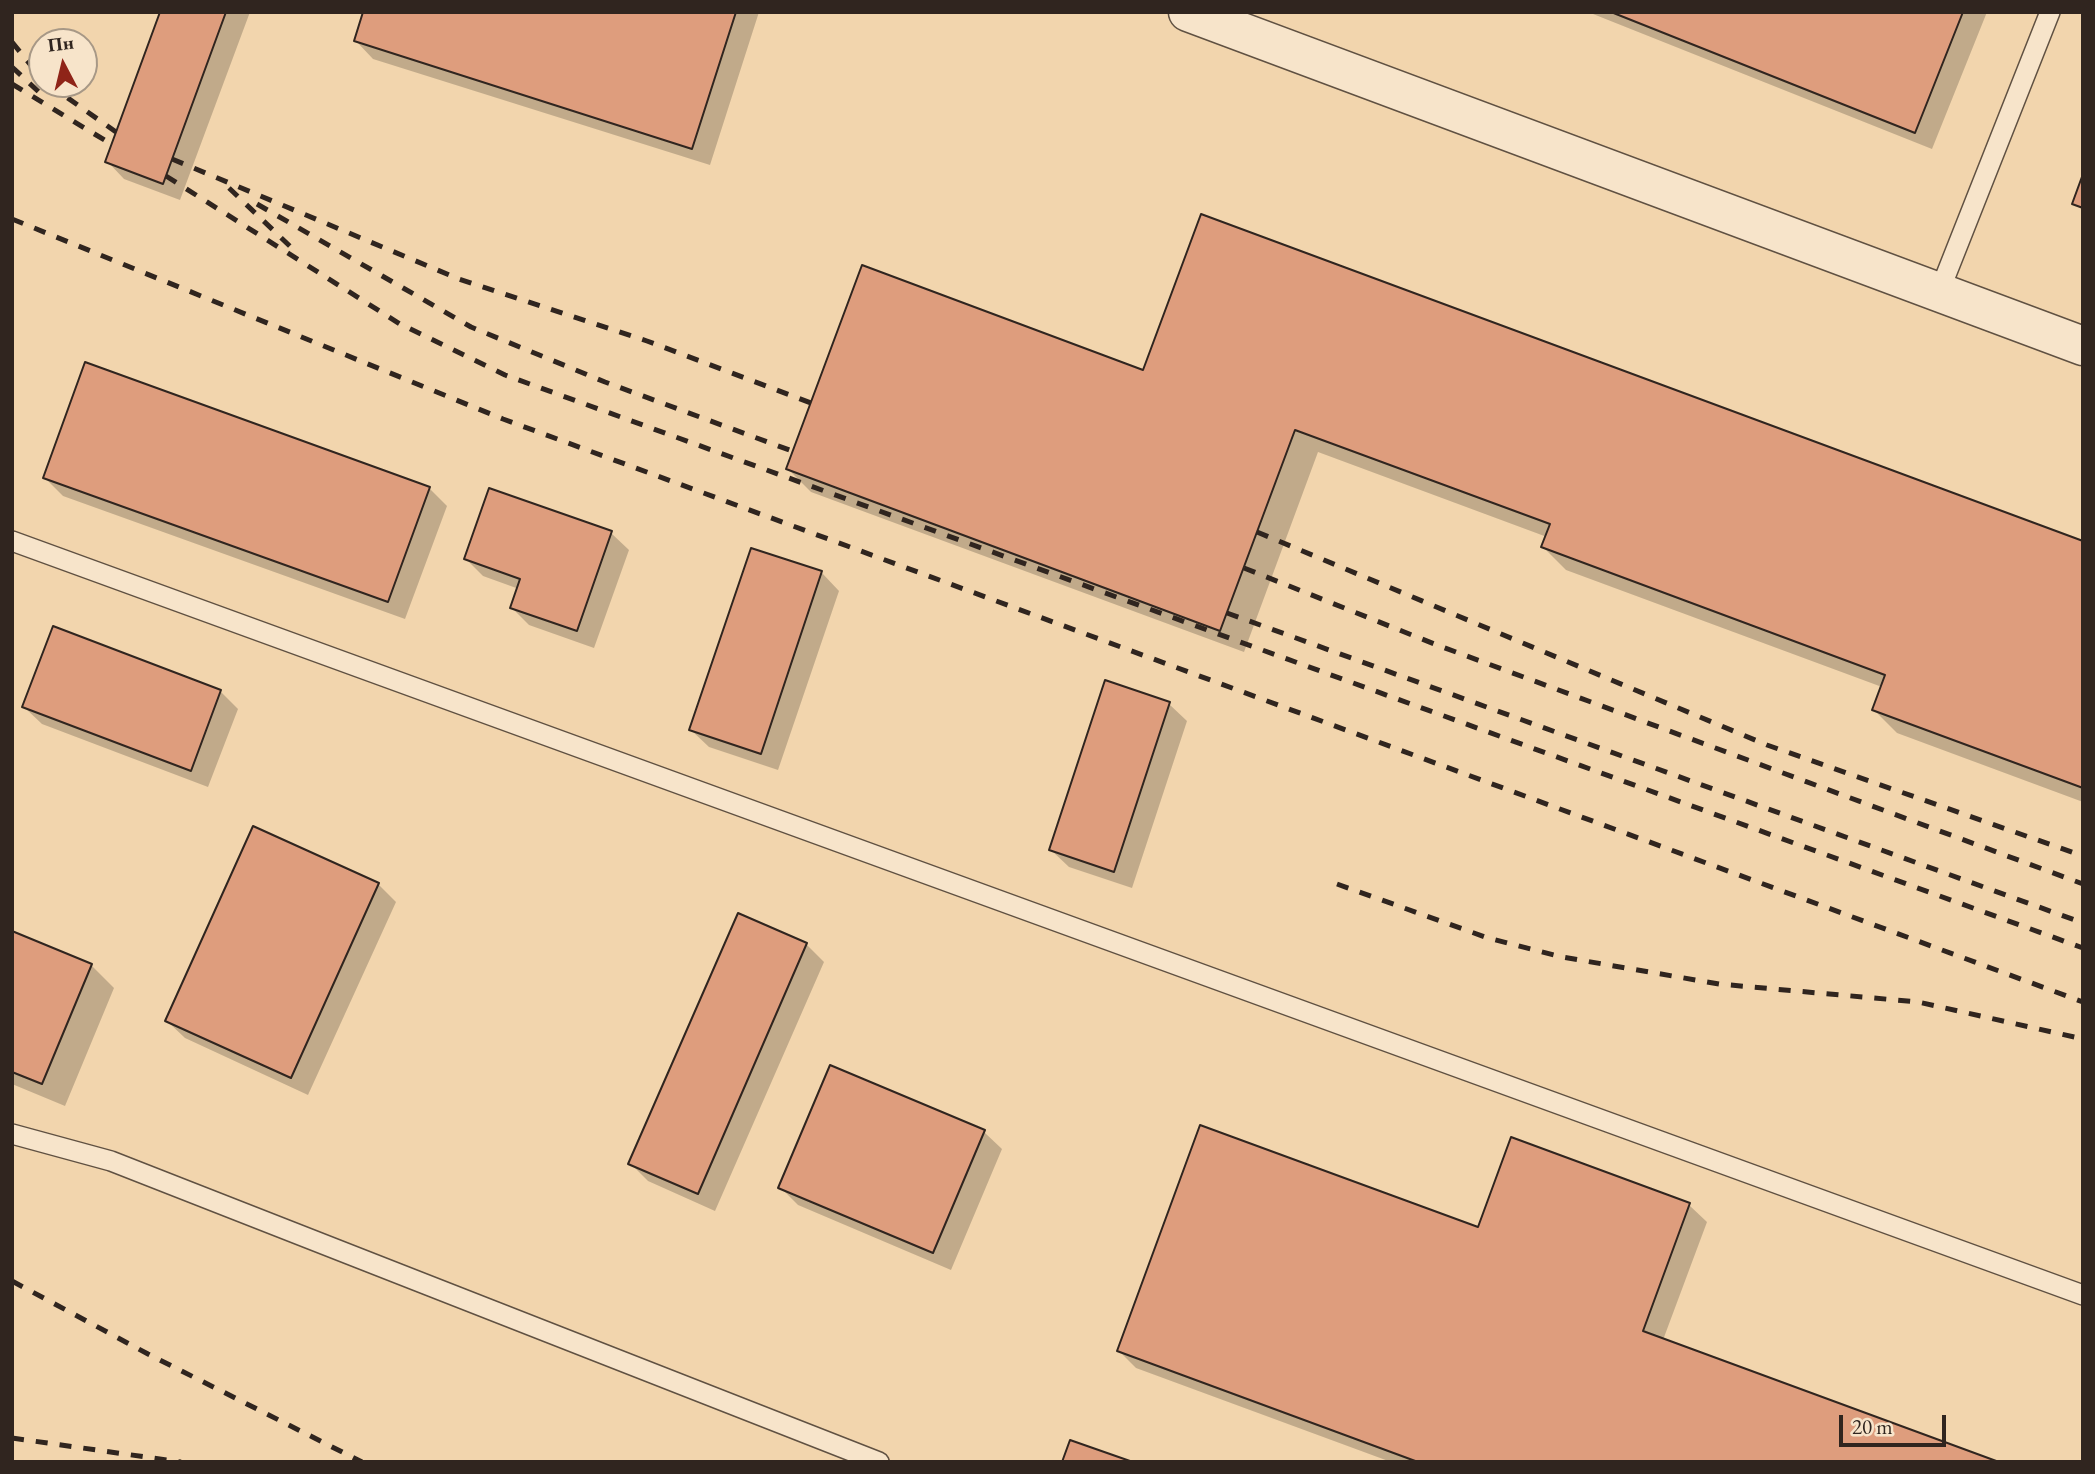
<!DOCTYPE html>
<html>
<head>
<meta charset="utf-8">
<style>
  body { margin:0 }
  #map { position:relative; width:2095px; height:1474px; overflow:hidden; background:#f2d5ad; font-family:"EB Garamond",serif }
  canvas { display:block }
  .frame { position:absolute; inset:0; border:14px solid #30251f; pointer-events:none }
  .north { position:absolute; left:28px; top:28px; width:70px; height:70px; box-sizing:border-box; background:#f7e4ca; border:2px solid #a79886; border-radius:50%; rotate:353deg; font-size:19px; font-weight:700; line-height:28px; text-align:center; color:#30251f }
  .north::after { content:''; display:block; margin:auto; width:24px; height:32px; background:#8f2418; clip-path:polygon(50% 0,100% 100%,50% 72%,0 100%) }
  .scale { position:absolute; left:1839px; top:1415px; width:107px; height:32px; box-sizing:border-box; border:4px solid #30251f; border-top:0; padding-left:9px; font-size:21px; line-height:24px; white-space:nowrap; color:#30251f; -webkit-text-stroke:5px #f7e4ca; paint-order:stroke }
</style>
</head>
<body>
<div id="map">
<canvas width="2095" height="1474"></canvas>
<div class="frame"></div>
<div class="north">Пн</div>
<div class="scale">20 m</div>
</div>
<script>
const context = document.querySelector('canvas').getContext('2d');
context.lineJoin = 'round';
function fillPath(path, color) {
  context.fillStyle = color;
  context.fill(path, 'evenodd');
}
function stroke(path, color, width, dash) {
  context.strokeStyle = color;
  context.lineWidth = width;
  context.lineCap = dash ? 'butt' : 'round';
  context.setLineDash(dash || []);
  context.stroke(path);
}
const shadow = new Path2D(`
  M162 12H250L180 200 124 179 107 161Z
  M365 12H759L710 165 373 59 356 41Z
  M1588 12H1987L1932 149Z
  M1144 372 2083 543V802L1897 733 1874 710 1882 687 1566 570 1543 547 1547 537 1318 452 1244 652 811 492 788 469Z
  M45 478 429 488 447 506 405 619 63 496Z
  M611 533 629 550 594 648 529 625 512 608 519 589 483 576 466 559Z
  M752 550 822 573 839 591 778 770 709 747 691 730Z
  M220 691 238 709 208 787 42 724 24 707Z
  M1169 704 1187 721 1132 888 1069 867 1051 850Z
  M378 884 396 902 308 1095 185 1038 167 1021Z
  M739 915 806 944 824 962 715 1211 648 1181 630 1163Z
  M12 933 91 965 114 988 65 1106 12 1084Z
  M984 1132 1002 1149 951 1270 798 1205 780 1187Z
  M1512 1139 1689 1205 1707 1222 1663 1340 1994 1462H1391L1136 1368 1119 1351 1479 1229Z`);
const building = new Path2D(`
  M160 12H226L163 184 105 162Z
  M363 12H736L692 149 354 41Z
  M1611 12H1963L1915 133Z
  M2083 174V208L2072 204Z
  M1201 214 2083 541V788L1872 710 1885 675 1541 547 1550 524 1295 430 1220 631 786 469 862 265 1143 370Z
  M85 362 430 487 388 602 43 478Z
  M489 488 612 531 577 631 510 608 520 579 464 559Z
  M751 548 822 571 761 754 689 730Z
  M53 626 221 690 191 771 22 707Z
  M1105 680 1170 702 1114 872 1049 850Z
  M253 826 379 883 291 1078 165 1021Z
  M738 913 807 943 698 1194 628 1164Z
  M12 931 92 964 42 1084 12 1072Z
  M830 1065 985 1130 933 1253 778 1188Z
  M1200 1125 1478 1227 1511 1137 1690 1203 1643 1331 1999 1462H1418L1117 1351Z
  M1070 1440 1130 1461V1462H1062Z`);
const service = new Path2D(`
  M1940 290 2050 12
  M12 541 2083 1295
  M12 1134 111 1161 879 1462`);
const minor = new Path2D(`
  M1188 12 2083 346`);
const rail = new Path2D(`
  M12 42 42 79
  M12 67 41 94
  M12 84 111 144
  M48 84 116 132
  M172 159 459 279 647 341 811 403
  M166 176 400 324 505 375 2083 948
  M229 188 295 251
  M257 204 471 327 605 382 792 451
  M12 219 503 419 2083 1002
  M1257 532 1767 745 2083 856
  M1244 568 1437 645 2083 884
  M1227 613 2083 923
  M1337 884 1488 938 1562 957 1719 984 1918 1002 2083 1039
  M12 1281 148 1354 362 1462
  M12 1438 181 1462`);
fillPath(shadow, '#0003');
fillPath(building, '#de9d7d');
stroke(building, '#30251f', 2);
stroke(service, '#605142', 22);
stroke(minor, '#605142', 41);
stroke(service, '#f7e4ca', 19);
stroke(minor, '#f7e4ca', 38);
stroke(rail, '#30251f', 5, [12, 12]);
</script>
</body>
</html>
